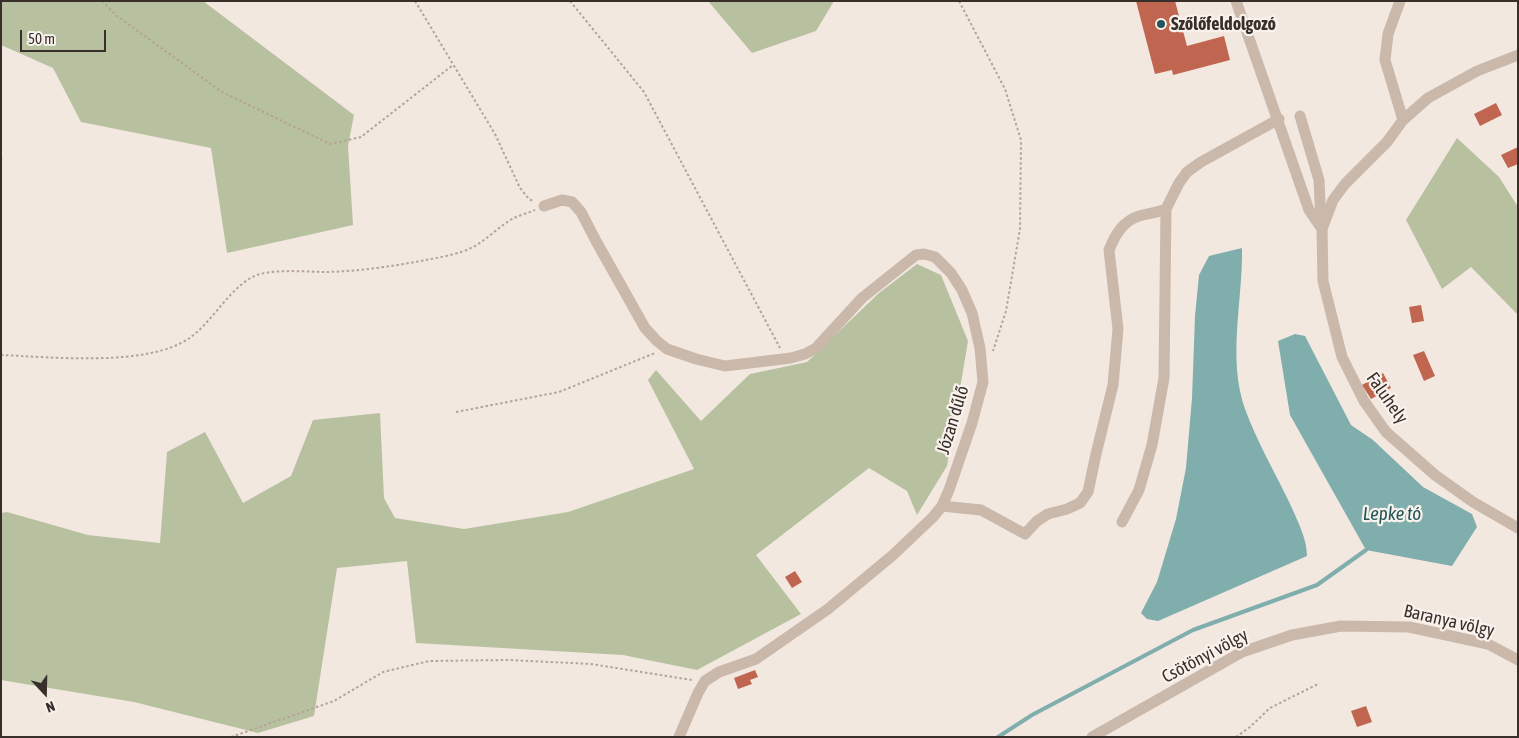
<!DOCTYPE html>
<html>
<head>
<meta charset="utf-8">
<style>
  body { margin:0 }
  #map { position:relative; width:1519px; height:738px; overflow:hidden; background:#f2e8df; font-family:"Asap Condensed",sans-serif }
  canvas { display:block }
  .frame { position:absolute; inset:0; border:2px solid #382e2a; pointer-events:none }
  .north { position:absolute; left:20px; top:668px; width:50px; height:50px; -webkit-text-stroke:4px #f9f2ec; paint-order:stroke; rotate:159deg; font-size:14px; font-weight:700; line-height:20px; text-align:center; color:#382e2a }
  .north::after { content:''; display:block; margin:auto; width:18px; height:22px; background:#382e2a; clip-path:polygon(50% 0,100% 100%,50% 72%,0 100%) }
  .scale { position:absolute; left:20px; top:30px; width:86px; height:22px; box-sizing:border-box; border:2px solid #382e2a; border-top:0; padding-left:6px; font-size:15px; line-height:18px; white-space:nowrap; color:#382e2a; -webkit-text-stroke:4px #f9f2ec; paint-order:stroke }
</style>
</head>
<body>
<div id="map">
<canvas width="1519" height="738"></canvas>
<div class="frame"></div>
<div class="north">N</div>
<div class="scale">50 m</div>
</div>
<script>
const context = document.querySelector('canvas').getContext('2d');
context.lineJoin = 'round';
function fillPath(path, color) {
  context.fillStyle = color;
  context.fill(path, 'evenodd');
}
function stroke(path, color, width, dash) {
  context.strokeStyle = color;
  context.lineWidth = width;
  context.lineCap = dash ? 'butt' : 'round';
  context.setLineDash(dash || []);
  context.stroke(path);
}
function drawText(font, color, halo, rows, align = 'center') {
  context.font = font + ' "Asap Condensed",sans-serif';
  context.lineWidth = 4.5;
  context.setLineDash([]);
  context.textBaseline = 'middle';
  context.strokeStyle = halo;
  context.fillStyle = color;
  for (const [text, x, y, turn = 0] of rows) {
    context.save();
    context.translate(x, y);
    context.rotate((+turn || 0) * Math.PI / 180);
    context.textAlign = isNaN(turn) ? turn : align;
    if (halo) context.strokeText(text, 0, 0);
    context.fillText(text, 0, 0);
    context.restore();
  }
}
const green = new Path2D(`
  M1 1H203L354 115 348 146 353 225 227 253 211 148 81 122 53 68 1 45Z
  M708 1H834L816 31 752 53Z
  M1457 138 1499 177 1518 207V315L1471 267 1442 289 1406 220Z
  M917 264 941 275 968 341 947 466 917 515 907 491 869 468 756 555 801 614 697 670 623 655 416 643 407 561 337 568 314 716 258 733 134 702 1 680V513L7 512 88 535 160 543 167 452 205 432 243 503 291 476 313 420 380 413 384 498 395 518 464 529 568 512 694 469 648 380 656 370 701 421 750 374 807 362 879 293Z`);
const water = new Path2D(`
  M1242 248C1243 301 1227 358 1245 409 1257 442 1276 474 1291 506 1298 522 1307 539 1307 556L1158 621 1147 619 1141 613 1157 582 1176 519 1186 468 1192 398 1195 316 1199 275 1209 256Z
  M1295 334 1305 336 1351 425 1373 440 1423 487 1472 514 1477 527 1452 566 1366 550 1290 415 1278 341Z`);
const stream = new Path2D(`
  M998 737 1032 715 1193 630 1317 585 1366 550`);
const building = new Path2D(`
  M1136 1H1175L1187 46 1224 36 1230 60 1173 75 1172 70 1155 74Z
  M1496 103 1502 115 1480 126 1474 114Z
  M1518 147V164L1508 168 1501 155Z
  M1421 305 1424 321 1412 323 1409 307Z
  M1424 351 1435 376 1424 381 1413 355Z
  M1383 373 1391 388 1371 399 1362 385Z
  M795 571 802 582 792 588 785 577Z
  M755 670 758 677 750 680 752 684 738 689 734 678Z
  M1366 706 1372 722 1357 727 1351 711Z`);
const path = new Path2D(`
  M102 1 117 16 222 92 330 144 361 137 453 65
  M415 1 495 134 520 188 529 199 533 201
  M570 1 644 92 780 348
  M959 1 1005 89 1021 140 1020 229 1006 311 993 351
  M1 159 2 158
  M1 355C51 357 146 367 188 339 213 323 232 282 260 274 282 269 306 272 328 272 361 271 394 266 426 260 441 257 460 254 473 247 488 239 499 226 514 218 520 215 528 213 535 210
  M456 412 559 392 655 353
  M231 737 334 701 383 672 429 661 510 660 591 664 692 680
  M1236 737 1250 727 1270 708 1318 684`);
const street = new Path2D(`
  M1236 1 1309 210 1322 229
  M1400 1 1388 34 1385 60 1403 120
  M1518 55 1477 71 1428 98 1403 120 1387 142 1345 184 1333 200 1322 229 1323 281 1342 357 1364 401 1386 432 1435 475 1473 502 1518 528
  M1300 116 1319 180 1321 224
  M544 206 562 200 572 202 581 212 596 241 645 328 657 341 667 349 696 359 725 366 791 358 805 354 816 348 862 298 916 255 924 254 935 257 951 273 962 290 972 313 980 348 983 382 972 423 949 490 942 506 933 517 893 555 828 609 756 659 719 672 705 681 698 693 679 737
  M942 506 981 510 1025 534 1037 521 1048 514 1067 509 1080 503 1088 492 1096 454 1113 385 1118 329 1109 250C1115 235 1123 221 1139 216 1149 213 1157 213 1166 209
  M1122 522 1139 490 1152 445 1164 378 1166 209 1179 183 1187 172 1201 162 1279 119
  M1092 737 1242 652 1292 635 1341 626 1409 627 1488 644 1518 660`);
const markers = [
  [1161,24,5,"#215758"]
];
const poiNames = [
  ["Szőlőfeldolgozó",1171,24]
];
const streetNames = [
  ["Faluhely",1387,398,55],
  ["Józan dűlő",953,420,-73],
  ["Baranya völgy",1449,621,13],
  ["Csötönyi völgy",1205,656,-28]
];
const waterNames = [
  ["Lepke tó",1392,514]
];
fillPath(green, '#b7c1a0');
fillPath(water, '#7faead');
stroke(stream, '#7faead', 4);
fillPath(building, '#c0654f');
stroke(path, '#b6a296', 2, [2.5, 2.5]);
stroke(street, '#cab8ab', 11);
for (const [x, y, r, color] of markers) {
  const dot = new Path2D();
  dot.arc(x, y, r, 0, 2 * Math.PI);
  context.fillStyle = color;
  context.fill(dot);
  stroke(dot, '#f9f2ec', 2);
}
drawText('bold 18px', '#382e2a', '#f9f2ec', poiNames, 'left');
drawText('18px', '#382e2a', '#f9f2ec', streetNames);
drawText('italic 19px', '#215758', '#f9f2ec', waterNames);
</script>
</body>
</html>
